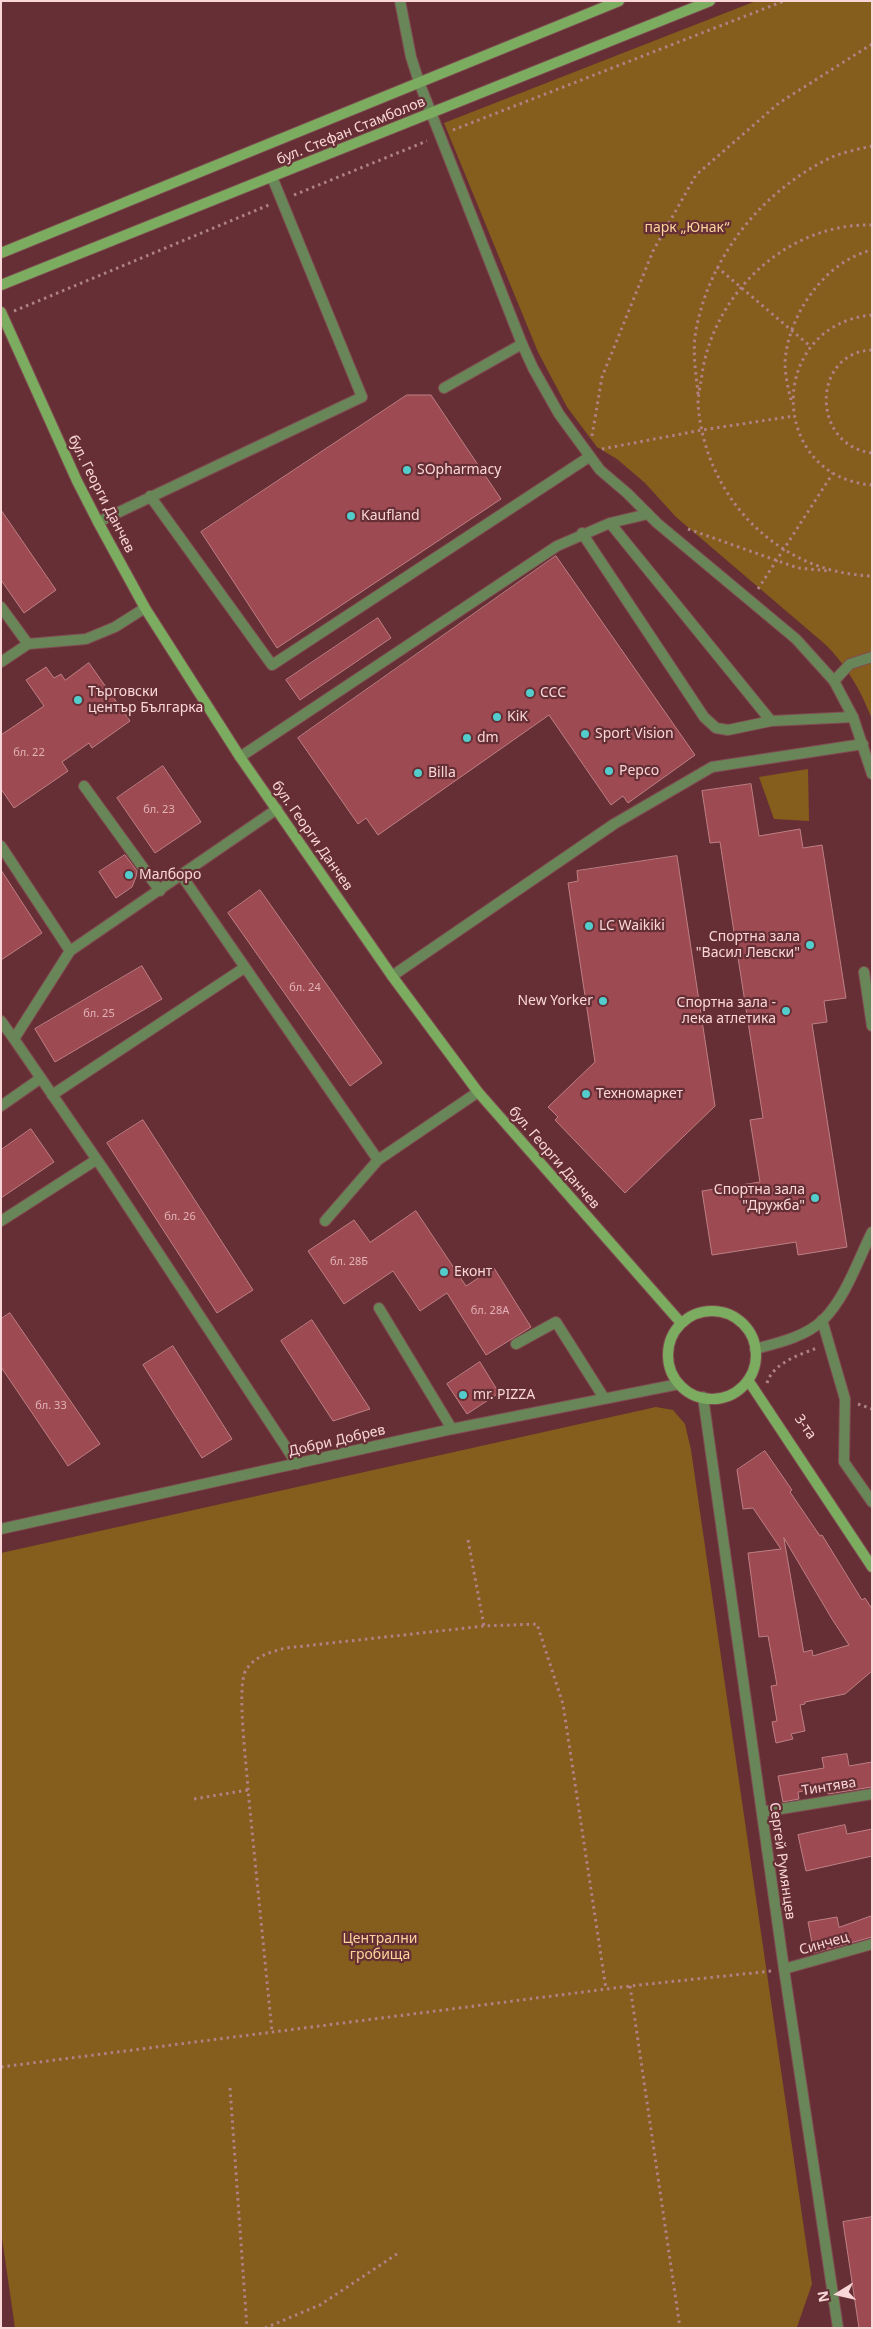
<!DOCTYPE html>
<html>
<head>
<meta charset="utf-8">
<style>
  body { margin:0 }
  #map { position:relative; width:873px; height:2329px; overflow:hidden; background:#662f35; font-family:"Noto Sans",sans-serif }
  canvas { display:block }
  .frame { position:absolute; inset:0; border:2px solid #f9d6d7; pointer-events:none }
  .north { position:absolute; left:813px; top:2269px; width:50px; height:50px; -webkit-text-stroke:4px #662f35; paint-order:stroke; rotate:260deg; font-size:14px; font-weight:700; line-height:20px; text-align:center; color:#f9d6d7 }
  .north::after { content:''; display:block; margin:auto; width:18px; height:22px; background:#f9d6d7; clip-path:polygon(50% 0,100% 100%,50% 72%,0 100%) }
</style>
</head>
<body>
<div id="map">
<canvas width="873" height="2329"></canvas>
<div class="frame"></div>
<div class="north">N</div>
</div>
<script>
const context = document.querySelector('canvas').getContext('2d');
context.lineJoin = 'round';
function fillPath(path, color) {
  context.fillStyle = color;
  context.fill(path, 'evenodd');
}
function stroke(path, color, width, dash) {
  context.strokeStyle = color;
  context.lineWidth = width;
  context.lineCap = dash ? 'butt' : 'round';
  context.setLineDash(dash || []);
  context.stroke(path);
}
function drawText(font, color, halo, rows, align = 'center') {
  context.font = font + ' "Noto Sans",sans-serif';
  context.lineWidth = 4.5;
  context.setLineDash([]);
  context.textBaseline = 'middle';
  context.strokeStyle = halo;
  context.fillStyle = color;
  for (const [text, x, y, turn = 0] of rows) {
    context.save();
    context.translate(x, y);
    context.rotate((+turn || 0) * Math.PI / 180);
    context.textAlign = isNaN(turn) ? turn : align;
    if (halo) context.strokeText(text, 0, 0);
    context.fillText(text, 0, 0);
    context.restore();
  }
}
const green = new Path2D(`
  M756 1H872V719C861 691 847 666 826 645L676 517 645 483 617 459 597 447 567 407 538 352 444 123Z
  M808 769 809 821 774 819 759 777Z
  M656 1407 673 1410 685 1424 691 1450 812 2284 797 2327 15 2328 1 2231V1553Z`);
const building = new Path2D(`
  M407 395H431L501 499 277 648 201 532Z
  M1 510 56 590 24 613 1 580Z
  M556 556 695 755 628 803 623 796 611 805 549 715 378 835 366 818 358 824 298 738Z
  M378 618 391 638 300 700 286 680Z
  M89 663 130 721 92 748 89 743 62 762 68 771 14 808 1 789V735L44 706 26 680 46 667 54 678 61 674 65 680Z
  M163 766 201 822 155 853 117 798Z
  M751 784 759 836 800 829 803 848 822 845 846 998 824 1001 827 1022 812 1024 847 1247 798 1255 796 1242 712 1255 702 1191 760 1182 750 1120 763 1118 720 842 710 843 702 791Z
  M125 855 137 871 136 877 132 887 116 898 99 872Z
  M677 856 715 1106 625 1193 555 1120 558 1117 548 1107 595 1062 568 883 578 881 577 871Z
  M1 870 42 933 1 960Z
  M260 890 382 1063 350 1086 228 913Z
  M142 966 162 999 55 1062 35 1029Z
  M143 1120 253 1290 217 1313 107 1143Z
  M31 1129 54 1162 1 1198V1150Z
  M416 1211 466 1286 494 1268 531 1327 486 1355 447 1293 420 1311 393 1271 344 1304 308 1251 354 1220 370 1242Z
  M10 1313 100 1444 68 1466 1 1367V1319Z
  M312 1320 370 1409 333 1421 281 1341Z
  M173 1346 232 1439 202 1458 143 1365Z
  M480 1362 499 1393 467 1414 447 1384Z
  M765 1451 792 1490 790 1492 820 1536 822 1535 862 1600 865 1598 872 1609V1671L845 1694 805 1702V1704L800 1705 805 1731 791 1734 793 1739 776 1743 772 1722 777 1721 771 1686 777 1685 768 1636 759 1637 748 1553 781 1549 753 1508 743 1509 737 1470ZM784 1538 832 1619 849 1645 813 1656 812 1650 804 1652Z
  M847 1754 849 1766 872 1762V1787L828 1794 827 1787 798 1792 799 1799 783 1802 778 1776 824 1768 822 1758Z
  M845 1825 847 1834 872 1829V1856L806 1871 798 1835Z
  M872 1916V1937L814 1953 808 1922 837 1917 839 1927Z
  M872 2217V2328H859L843 2222Z`);
const path = new Path2D(`
  M453 130 784 1
  M294 195 427 141
  M872 225C787 223 714 293 702 374 701 384 698 394 698 404 705 497 777 573 872 576
  M717 267 810 346
  M14 311 269 205
  M872 315C766 325 768 477 872 485
  M872 350C812 352 810 445 872 453
  M698 394C696 373 692 351 696 330 710 255 763 190 832 157 844 152 859 149 872 146
  M791 400C788 388 785 374 785 362 788 315 825 261 872 250
  M592 436 602 377 653 251 696 175 779 103 872 44
  M602 449 702 430 794 416
  M688 529 798 568 830 571
  M758 589 833 473
  M767 1383C773 1363 799 1355 817 1348
  M858 1404 872 1409
  M468 1540 484 1626
  M248 1790C247 1768 236 1685 246 1670 255 1656 270 1652 286 1648L484 1626 537 1624 563 1704 606 1989
  M194 1799 248 1790 272 2032
  M630 1986 680 2328
  M1 2067 630 1986 772 1971
  M230 2088 247 2328
  M265 2328 320 2305 400 2252`);
const lane = new Path2D(`
  M444 388 522 344
  M150 496 272 665 589 457
  M98 522 362 397 272 177
  M610 523 771 721
  M582 533 704 717 716 728 728 730 771 721 853 717
  M1 662 28 644
  M834 681 850 664 872 657
  M240 757 557 546 610 523 648 514
  M84 786 160 891
  M1 846 70 951
  M182 876 378 1160 478 1092
  M864 972 872 1026
  M392 976 614 824 712 767 863 744
  M52 1095 244 968
  M325 1221 378 1160
  M379 1308 452 1429
  M822 1320 845 1399 844 1462 872 1502
  M516 1344 556 1322 604 1398`);
const street = new Path2D(`
  M400 1 411 57 419 82 522 344 533 368 559 414 600 470 627 493 657 523 796 639 834 681 853 717 872 774
  M1 607 28 644 86 639 115 627 145 608
  M277 809 70 951 14 1039 106 1173 297 1464
  M1 1021 14 1039
  M1 1106 41 1078
  M1 1221 96 1160
  M755 1349C778 1343 805 1337 823 1320 846 1297 858 1260 872 1232
  M703 1397 784 1969 838 2328
  M1 1529 452 1429 679 1384
  M762 1812 872 1794
  M784 1969 872 1944`);
const secondary = new Path2D(`
  M1 253 619 1
  M1 285 710 1
  M1 312 77 481 98 522 145 608 240 757 392 976 478 1092 681 1323
  M668 1355a44 44 0 1 1 88 0a44 44 0 1 1-88 0Z
  M748 1380 872 1567`);
const markers = [
  [407,470,5,"#52cdcc"],
  [351,516,5,"#52cdcc"],
  [530,693,5,"#52cdcc"],
  [78,700,5,"#52cdcc"],
  [497,717,5,"#52cdcc"],
  [585,734,5,"#52cdcc"],
  [467,738,5,"#52cdcc"],
  [609,771,5,"#52cdcc"],
  [418,773,5,"#52cdcc"],
  [129,875,5,"#52cdcc"],
  [589,926,5,"#52cdcc"],
  [810,945,5,"#52cdcc"],
  [603,1001,5,"#52cdcc"],
  [786,1011,5,"#52cdcc"],
  [586,1094,5,"#52cdcc"],
  [815,1198,5,"#52cdcc"],
  [444,1272,5,"#52cdcc"],
  [463,1395,5,"#52cdcc"]
];
const numberNames = [
  ["бл. 22",29,753],
  ["бл. 23",159,810],
  ["бл. 24",305,988],
  ["бл. 25",99,1014],
  ["бл. 26",180,1217],
  ["бл. 28Б",349,1262],
  ["бл. 28А",490,1311],
  ["бл. 33",51,1406]
];
const streetNames = [
  ["бул. Стефан Стамболов",351,131,-22],
  ["бул. Георги Данчев",101,494,63],
  ["бул. Георги Данчев",312,836,55],
  ["бул. Георги Данчев",554,1158,49],
  ["3-та",805,1427,55],
  ["Добри Добрев",337,1441,-13],
  ["Тинтява",829,1787,-9],
  ["Сергей Румянцев",782,1861,82],
  ["Синчец",824,1944,-16]
];
const parkNames = [
  ["парк „Юнак“",687,228],
  ["Централни",380,1939],
  ["гробища",380,1955]
];
const poiNames = [
  ["SOpharmacy",417,470],
  ["Kaufland",361,516],
  ["Търговски",88,692],
  ["център Българка",88,708],
  ["CCC",540,693],
  ["KiK",507,717],
  ["Sport Vision",595,734],
  ["dm",477,738],
  ["Pepco",619,771],
  ["Billa",428,773],
  ["Малборо",139,875],
  ["LC Waikiki",599,926],
  ["Спортна зала",800,937,"right"],
  ["\"Васил Левски\"",800,953,"right"],
  ["New Yorker",593,1001,"right"],
  ["Спортна зала -",776,1003,"right"],
  ["лека атлетика",776,1019,"right"],
  ["Техномаркет",596,1094],
  ["Спортна зала",805,1190,"right"],
  ["\"Дружба\"",805,1206,"right"],
  ["Еконт",454,1272],
  ["mr. PIZZA",473,1395]
];
fillPath(green, '#855d1c');
fillPath(building, '#9d4a53');
stroke(building, '#be7f83', 1);
stroke(lane, '#804d52', 12);
stroke(street, '#804d52', 12);
stroke(secondary, '#804d52', 12);
stroke(path, '#af8286', 3, [2.5, 4]);
stroke(lane, '#688658', 10);
stroke(street, '#688658', 10);
stroke(secondary, '#7cac60', 10);
for (const [x, y, r, color] of markers) {
  const dot = new Path2D();
  dot.arc(x, y, r, 0, 2 * Math.PI);
  context.fillStyle = color;
  context.fill(dot);
  stroke(dot, '#662f35', 2);
}
drawText('11px', '#e2b3b6', null, numberNames);
drawText('14px', '#f9d6d7', '#662f35', streetNames);
drawText('14px', '#fcd39c', '#662f35', parkNames);
drawText('14px', '#f9d6d7', '#662f35', poiNames, 'left');
</script>
</body>
</html>
